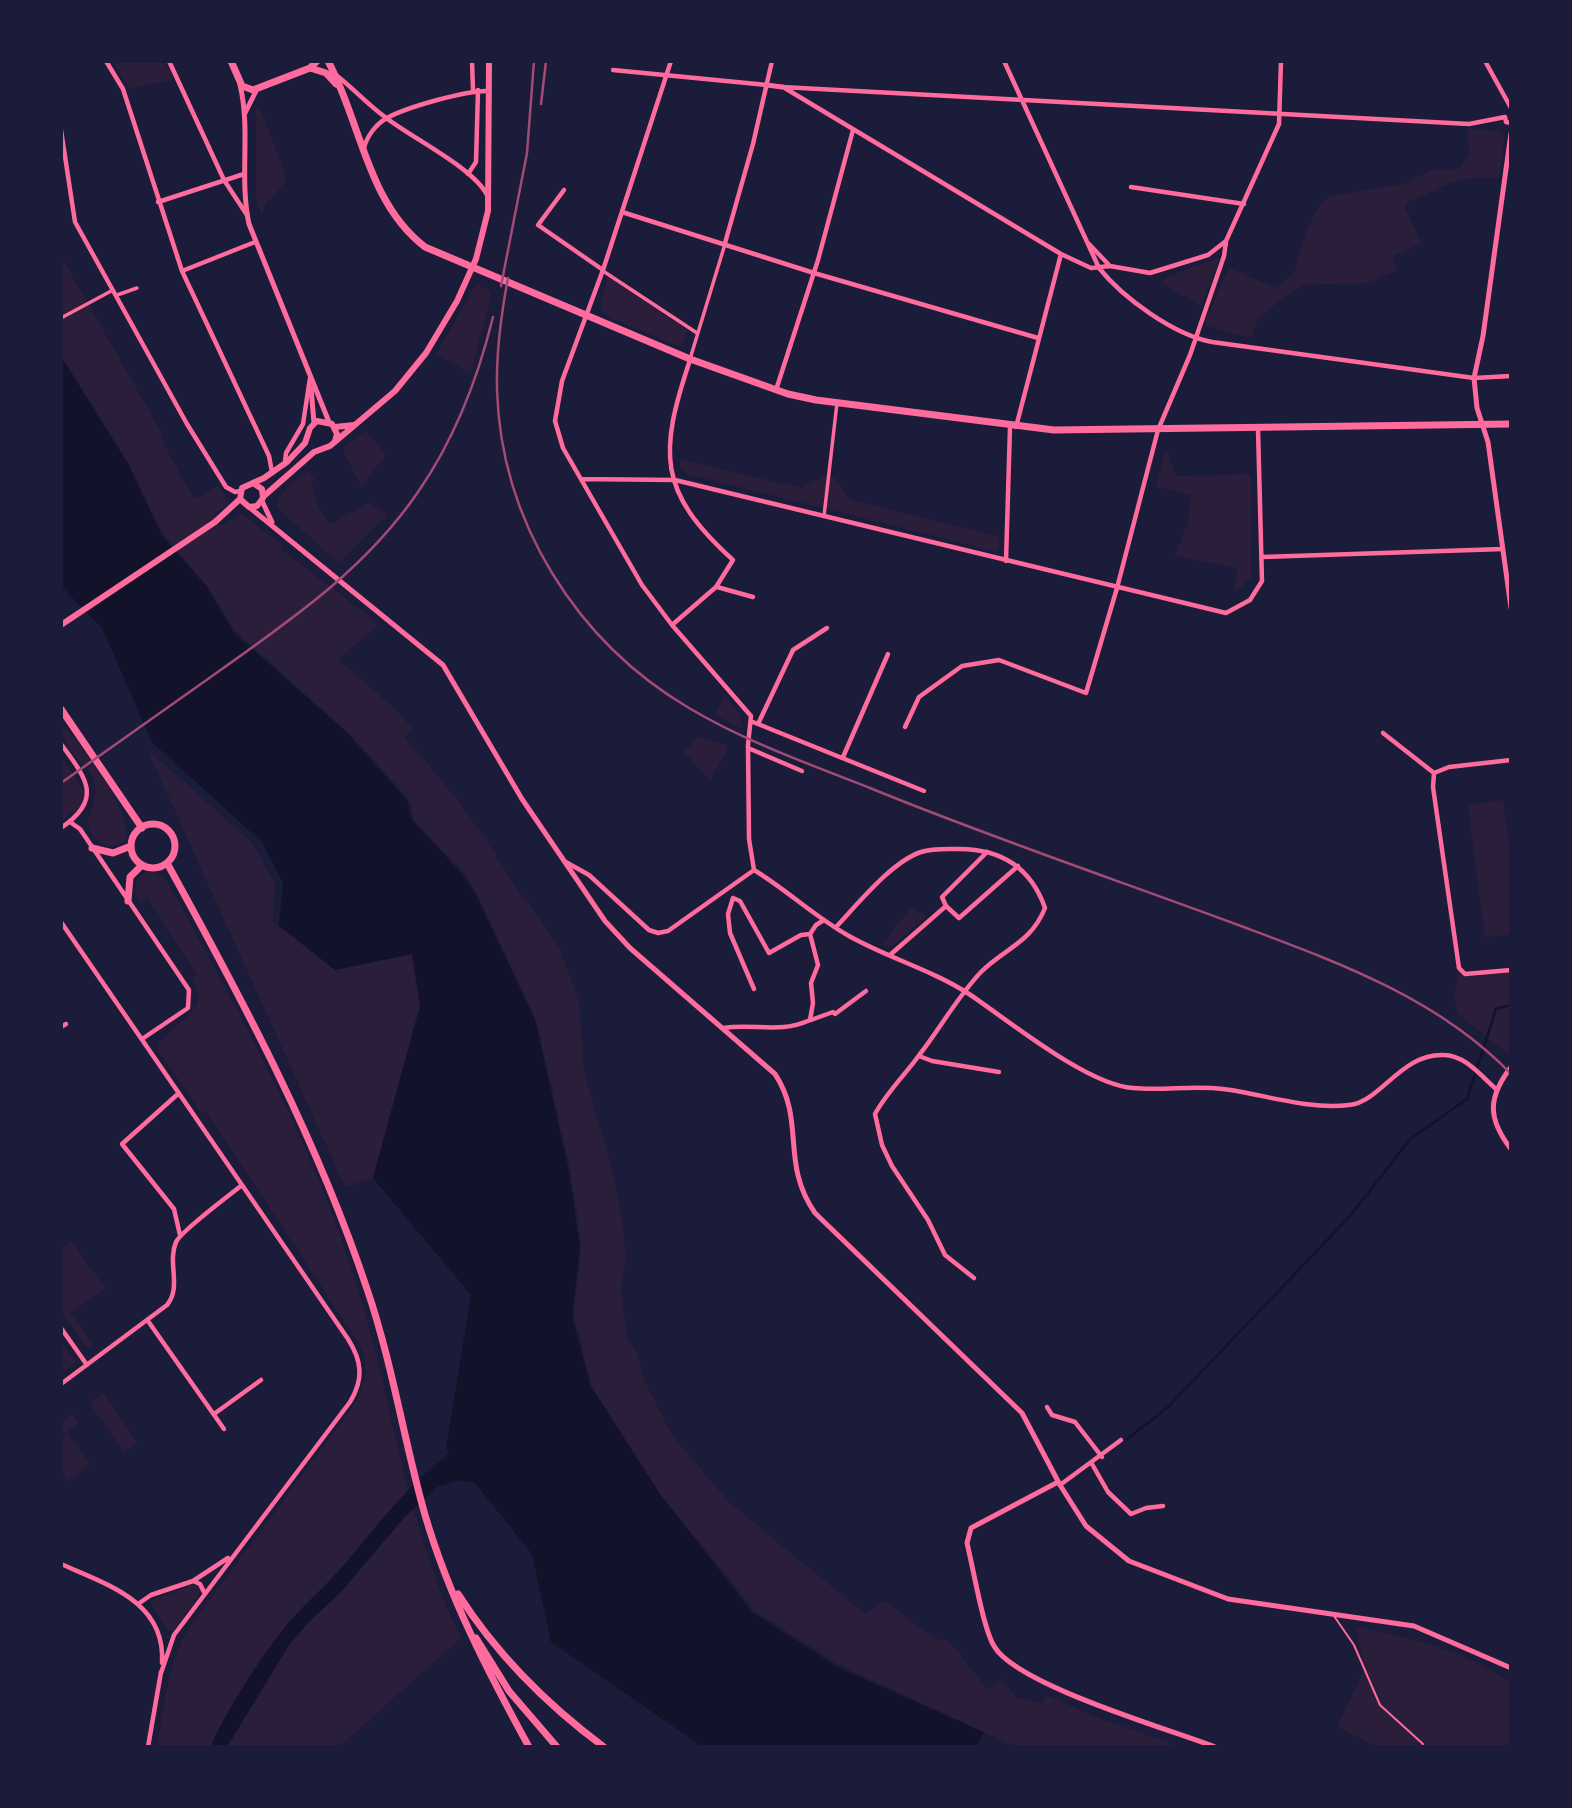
<!DOCTYPE html>
<html>
<head>
<meta charset="utf-8">
<style>
  body { margin:0 }
  #map { position:relative; width:1572px; height:1808px; overflow:hidden; background:#1b1b3a; font-family:Karla,sans-serif }
  canvas { display:block }
  .frame { position:absolute; inset:0; border:63px solid #1b1b3a; pointer-events:none }
</style>
</head>
<body>
<div id="map">
<canvas width="1572" height="1808"></canvas>
<div class="frame"></div>
</div>
<script>
const context = document.querySelector('canvas').getContext('2d');
context.lineJoin = 'round';
function fillPath(path, color) {
  context.fillStyle = color;
  context.fill(path, 'evenodd');
}
function stroke(path, color, width, dash) {
  context.strokeStyle = color;
  context.lineWidth = width;
  context.lineCap = dash ? 'butt' : 'round';
  context.setLineDash(dash || []);
  context.stroke(path);
}
const green = new Path2D(`
  M119 61H164L174 79 129 89 115 64Z
  M256 109 261 110 286 178C282 193 265 196 262 217L256 200Z
  M1467 128 1502 132 1504 141 1499 178C1453 175 1445 188 1406 203L1405 208 1422 243 1393 256 1398 270 1367 283 1301 285 1258 318 1251 338 1207 326 1206 320 1229 268 1276 288 1294 273 1307 228 1322 202 1330 196 1408 183 1430 170 1459 169 1469 153Z
  M61 256 161 432 166 448 194 499 219 486 229 503 214 514 220 526 242 514 283 546 281 549 379 624 339 659C363 683 391 702 412 728L404 738C450 785 487 838 520 895L529 904 560 950 579 1002 584 1073 610 1161 621 1214 626 1255 621 1288 627 1336 637 1354 645 1381 672 1435 729 1502 865 1614 885 1601 933 1638 949 1641 987 1689 1001 1679 1017 1698 1043 1703 1046 1695 1104 1720 1182 1747H1015L840 1665 755 1611 660 1494 591 1385 574 1314 581 1247 578 1222 570 1168 536 1020 477 894 465 874 414 821 409 799 349 733 235 631 208 587 162 533 129 464 61 355Z
  M1220 257 1201 306 1163 284 1164 278Z
  M607 276 688 330 680 347 611 318 600 309Z
  M476 284 492 291 471 373 436 354Z
  M366 431 386 454 362 487 344 454V446Z
  M1166 447 1176 476 1251 474V578L1235 592 1237 568 1175 556 1188 522 1191 495 1156 487Z
  M679 459 802 488 823 476 835 478 850 500 999 537 998 552 687 474 681 468Z
  M309 471 315 479 311 482 319 509 330 524 369 503 388 514 339 564 277 507C280 488 294 481 309 471Z
  M725 696 740 715 742 729 715 715Z
  M61 721C80 747 136 812 125 843L107 847C96 841 91 834 87 821 116 760 61 769 61 721Z
  M699 737 727 746 726 753 710 780 684 752Z
  M147 749 252 843 275 883 273 922 335 970 412 954 420 1006 373 1178 345 1187Z
  M61 756 85 793 80 807 61 821Z
  M1503 800 1511 857V934L1485 938 1468 805Z
  M149 871 164 878 169 885C238 1011 309 1136 353 1273 392 1393 404 1523 461 1638L339 1747H157C164 1706 168 1665 188 1629L349 1412C365 1388 371 1372 360 1345L206 1111 202 1114 158 1050C157 1034 191 1022 200 998L192 979 197 975 148 898 139 903C133 888 133 878 149 871Z
  M912 906 926 917 892 946 882 945Z
  M1459 968 1465 974 1511 970V1056L1458 1014 1454 998Z
  M72 1242 105 1288 71 1313 93 1344 87 1348 61 1312V1249Z
  M61 1342 76 1362 61 1374Z
  M103 1393 137 1442 124 1452 89 1403Z
  M72 1414 79 1423 61 1436V1422Z
  M68 1434 90 1465 68 1481 61 1472V1439Z
  M192 1585H197L202 1591 174 1630H167L150 1601Z
  M1356 1627C1412 1637 1463 1651 1511 1682V1747H1378L1337 1727 1364 1670Z`);
const water = new Path2D(`
  M61 357 128 464 162 536 207 587 234 633 347 733 407 800 412 820 463 875 476 895 535 1020 568 1168 580 1246 572 1316 590 1385 660 1494 752 1612 839 1668 984 1732 975 1747H703L551 1642 532 1554 475 1483 460 1480 437 1487 403 1519 342 1591 308 1623 289 1645 227 1747H210C229 1707 254 1667 281 1632 299 1608 323 1589 343 1566 377 1526 408 1484 450 1453L446 1448 471 1295 373 1178 420 1006 412 954 335 970 279 925 283 883 262 842 152 742 102 628 61 586Z`);
const stream = new Path2D(`
  M1127 1439 1168 1407 1351 1215 1410 1139 1467 1099 1496 1009 1511 1005`);
const service = new Path2D(`
  M1334 1616 1354 1645 1380 1705 1423 1744 1422 1747`);
const pedestrian = new Path2D(`
  M603 271 697 333
  M117 295 137 288
  M61 318 113 290
  M690 359 725 244
  M824 516 837 403`);
const minor = new Path2D(`
  M106 61 123 89 182 271 269 456 272 472
  M169 61 224 180 247 215
  M472 61 473 90
  M671 61 603 270 562 381 555 421 563 448 642 585 672 625 751 716 748 745 749 839 754 870
  M1004 61 1099 268C1123 298 1174 335 1212 342L1474 378 1511 376
  M1485 61 1511 108
  M613 70 767 85
  M336 75C353 88 367 104 385 117 410 137 474 168 487 195
  M782 87 1469 124 1505 117
  M783 87 1061 254 1091 268 1110 266 1150 273 1208 255 1226 241 1279 124 1281 61
  M1505 117 1506 122 1511 123
  M61 130 75 222 187 424 226 487 235 492 240 491
  M364 148C367 136 376 124 387 118 407 107 467 90 489 91
  M468 174 476 162 478 90
  M1131 187 1244 204
  M564 190 538 225 603 270
  M158 202 244 174
  M622 212 814 273 1038 338
  M725 243 753 144 772 61
  M1089 244 1109 265
  M182 271 255 242
  M776 390 818 260 853 130
  M1016 427 1061 254
  M285 462 286 453 303 424 310 378
  M581 479 675 480 1226 613 1250 600 1262 581 1258 429
  M1262 557 1503 549
  M1006 561 1010 427
  M717 587 753 597
  M672 625 716 587 733 560C657 491 659 453 690 360
  M753 722 924 791
  M758 724 793 650 827 628
  M905 727 919 697 962 666 999 660 1086 693 1117 588 1158 430 1190 355 1224 256 1226 242
  M1383 733 1434 773
  M61 744C86 778 104 799 61 828
  M748 748 802 771
  M843 757 888 654
  M1511 760 1449 767 1434 773 1433 787 1459 968 1465 974 1511 970
  M70 822 80 829 189 990 188 1008 142 1039
  M564 861 589 875 649 930 658 933 668 931 754 870
  M754 870C787 890 815 917 849 936 888 958 932 970 969 994 1008 1020 1087 1085 1133 1088 1163 1091 1193 1085 1223 1089 1264 1094 1307 1110 1349 1105 1381 1102 1401 1053 1444 1055 1465 1055 1482 1077 1496 1089
  M733 898 740 901 769 953 801 935 810 934
  M733 898 728 914 730 933 754 989
  M946 906 959 918 1018 866
  M946 906 942 897 987 852
  M61 922 348 1339C362 1361 364 1379 350 1402L174 1635 161 1673
  M836 927C857 905 891 862 921 852 933 848 946 849 959 849 1001 849 1031 868 1045 908 1031 943 1005 948 981 972 958 996 941 1027 920 1054 905 1075 887 1092 875 1114L882 1145 892 1166 928 1220 945 1255 974 1278
  M890 955 946 906
  M811 1020 833 1012 835 1014 866 991
  M61 1027 66 1024
  M723 1028C754 1023 780 1034 810 1020L813 1003 811 983 818 965 810 934 816 925 824 920
  M919 1056 932 1061 999 1072
  M179 1093 122 1144 174 1209 180 1235
  M148 1321 224 1429
  M61 1328 87 1365
  M61 1384 167 1305C182 1287 167 1263 176 1242 181 1231 230 1195 242 1185
  M1047 1407 1052 1415 1075 1422 1102 1457
  M214 1414 261 1380
  M1092 1464 1108 1492 1131 1514 1146 1508 1163 1506
  M1060 1485 1121 1440
  M61 1564C108 1585 166 1602 162 1663
  M193 1581 200 1584 205 1594
  M138 1604 151 1595 193 1581 228 1558
  M148 1747 161 1672`);
const tertiary = new Path2D(`
  M240 85C251 130 239 178 249 224L329 422
  M767 85 782 87
  M245 113 257 89
  M1511 133 1483 336 1474 378 1477 408 1488 442 1511 608
  M311 388 314 423
  M262 501 272 522
  M249 507 443 665 522 799 605 921 630 948 775 1074C806 1121 780 1163 815 1213L1022 1413 1060 1485 1086 1526 1129 1561 1228 1599 1414 1626 1511 1668
  M1511 1067C1488 1097 1487 1118 1511 1149
  M1058 1482 971 1528 967 1543C973 1567 983 1628 994 1646 1016 1685 1169 1729 1215 1747`);
const secondary = new Path2D(`
  M335 427 354 425
  M253 483 262 489 263 498 257 506 249 507 240 499 242 488 264 478 287 462 305 443 310 428 317 421 332 424 337 434 335 441
  M264 496 314 452 330 446 395 391 426 353 457 301 476 259 488 211 489 61
  M61 625 215 522 240 499`);
const trunk = new Path2D(`
  M231 61 242 86 253 90 310 68 317 61
  M328 61C361 122 367 203 425 247L690 359 788 394 816 400 1054 430 1511 424
  M310 68 326 73 336 84
  M61 709 142 828
  M131 846a22 22 0 1 1 44 0a22 22 0 1 1-44 0Z
  M92 848 113 853 131 846
  M167 863C243 1001 317 1139 367 1289 392 1362 404 1441 425 1515 449 1597 488 1672 529 1747
  M128 901 130 877 142 865
  M458 1594C497 1655 546 1704 604 1747
  M476 1638 509 1691 557 1747`);
const rail = new Path2D(`
  M541 104 546 61
  M508 278C501 315 496 352 497 390 501 522 577 642 689 708 746 742 809 764 870 788 992 838 1117 880 1241 926 1337 962 1438 998 1511 1074
  M501 286 527 153 534 61
  M61 783C115 745 168 707 222 669 295 617 367 567 418 492 454 440 478 378 493 317`);
fillPath(green, '#2a1e3b');
fillPath(water, '#12122b');
stroke(stream, '#12122b', 2.5);
stroke(service, '#ff6b9d', 2);
stroke(pedestrian, '#ff6b9d', 3.5);
stroke(minor, '#ff6b9d', 4.5);
stroke(tertiary, '#ff6b9d', 5);
stroke(secondary, '#ff6b9d', 6);
stroke(trunk, '#ff6b9d', 7);
stroke(rail, '#a44b75', 2.5);
</script>
</body>
</html>
